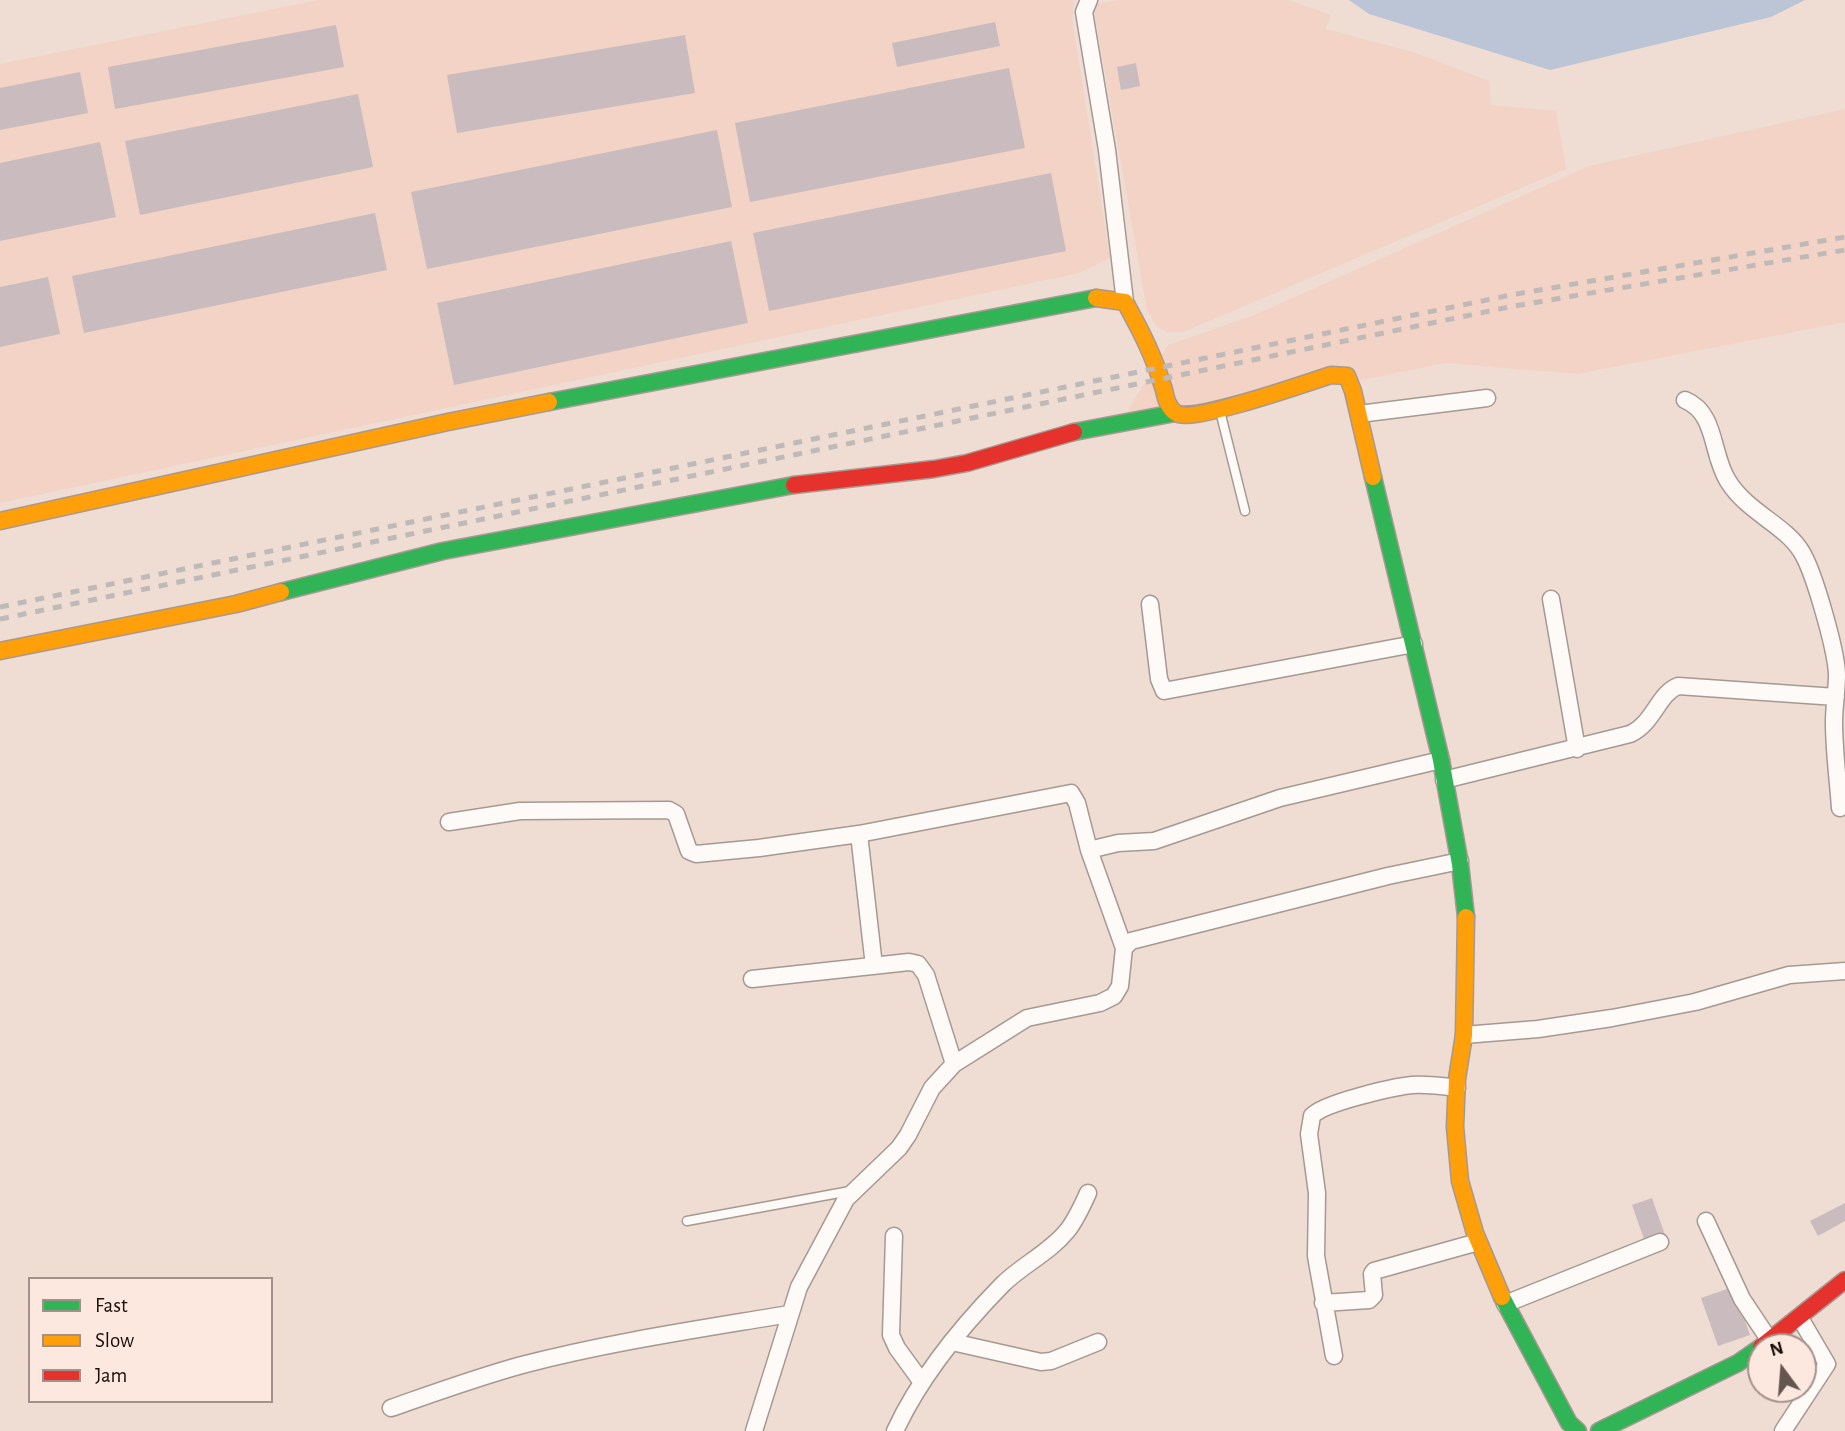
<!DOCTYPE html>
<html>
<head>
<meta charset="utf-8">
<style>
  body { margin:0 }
  #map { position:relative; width:1845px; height:1431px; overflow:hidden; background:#efdcd3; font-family:"Alegreya Sans",sans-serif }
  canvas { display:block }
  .legend { position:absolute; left:28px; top:1277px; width:245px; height:126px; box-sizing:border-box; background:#fde8df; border:2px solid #a2918a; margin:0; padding:9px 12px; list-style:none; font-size:21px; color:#1a0f0a }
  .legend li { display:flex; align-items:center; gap:14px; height:35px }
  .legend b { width:35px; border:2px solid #a2918a }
  .north { position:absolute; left:1747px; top:1333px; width:70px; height:70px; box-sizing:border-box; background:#fde8df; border:2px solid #a2918a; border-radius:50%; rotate:344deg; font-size:19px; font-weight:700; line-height:28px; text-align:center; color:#1a0f0a }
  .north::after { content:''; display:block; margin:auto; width:24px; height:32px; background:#655750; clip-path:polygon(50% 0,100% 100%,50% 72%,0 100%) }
</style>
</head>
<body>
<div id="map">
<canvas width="1845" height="1431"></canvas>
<ul class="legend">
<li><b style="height:9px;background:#30b455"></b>Fast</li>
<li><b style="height:9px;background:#ff9f0a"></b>Slow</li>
<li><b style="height:9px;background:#e5322d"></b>Jam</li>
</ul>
<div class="north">N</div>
</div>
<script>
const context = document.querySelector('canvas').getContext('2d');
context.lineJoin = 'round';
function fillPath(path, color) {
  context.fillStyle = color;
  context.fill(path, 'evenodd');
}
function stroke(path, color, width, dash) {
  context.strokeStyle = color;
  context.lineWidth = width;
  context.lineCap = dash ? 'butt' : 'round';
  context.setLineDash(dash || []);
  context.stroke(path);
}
const built = new Path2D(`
  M319 0H1074L1072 19 1110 258 1079 273 0 503V64Z
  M1119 0H1289L1331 15 1325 29 1413 52 1489 81 1490 105 1556 111 1566 169 1183 332H1167L1156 326 1147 310 1093 5Z
  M1845 109V322L1577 374 1445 363 1116 430 1168 345 1252 316 1589 166Z`);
const water = new Path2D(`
  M1349 0H1805L1771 17 1550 70 1369 14Z`);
const building = new Path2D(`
  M995 22 1000 46 897 67 892 43Z
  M336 25 344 67 115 109 108 67Z
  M685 35 695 93 457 133 447 75Z
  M1136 63 1140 86 1121 90 1117 67Z
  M1009 68 1025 148 750 202 735 123Z
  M80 72 88 113 0 130V88Z
  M358 94 373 167 140 215 125 141Z
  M717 130 732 207 427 269 411 192Z
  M100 142 116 217 0 241V163Z
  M1051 173 1066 251 769 311 753 233Z
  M375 213 387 270 84 333 72 276Z
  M731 241 748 323 454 385 437 303Z
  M48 277 60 334 0 347V287Z
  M1652 1198 1665 1235 1645 1242 1632 1205Z
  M1845 1203V1221L1818 1236 1810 1221Z
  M1733 1287 1750 1335 1718 1346 1701 1298Z`);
const lane = new Path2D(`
  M1221 415 1245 511
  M687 1221 850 1191`);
const street = new Path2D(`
  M1089 0 1084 12 1107 150 1125 302
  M1685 400C1717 413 1711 455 1728 481 1747 512 1785 525 1801 551 1814 571 1836 650 1837 674 1837 690 1834 706 1834 722 1834 751 1838 779 1840 808
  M1359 414 1487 398
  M1551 599 1577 749
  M1150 604 1159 679 1164 691 1414 644
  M1444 780 1630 734C1654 723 1658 694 1678 686L1836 697
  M449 822 520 811 669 810 676 814 689 851 696 854 759 848 859 834 1071 793 1077 803 1089 850 1124 948
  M859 834 874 966
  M1089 850 1118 843 1154 841 1280 798 1441 760
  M752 979 909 962 918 964 926 975 954 1064
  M1464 1035 1538 1029 1612 1018 1695 1002 1789 975 1845 971
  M1706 1221 1742 1299 1770 1341
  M894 1236 891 1335 897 1348 921 1381
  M1323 1303 1369 1300 1374 1295 1372 1274 1374 1271 1478 1242
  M1505 1304 1660 1242
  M952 1342 1041 1362 1051 1361 1098 1342
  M1334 1356 1316 1256 1317 1193 1309 1134 1312 1116C1323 1103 1393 1087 1412 1085 1427 1084 1442 1086 1457 1088
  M391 1408C434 1393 478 1377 522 1365 610 1342 700 1329 789 1314
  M754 1431 799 1287 846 1199 899 1148 908 1135 932 1088 954 1064 1027 1018 1100 1003 1114 996 1120 986 1124 948 1131 941 1388 876 1460 861
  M895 1431C920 1377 960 1328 1002 1285 1022 1265 1049 1253 1067 1231 1076 1220 1082 1206 1088 1193
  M1783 1431 1827 1364 1800 1318`);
const fast = new Path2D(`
  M549 402 1096 298
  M1074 432 1175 413
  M1373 477 1441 760 1460 864 1466 917
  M281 592 443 551 794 485
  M1502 1297 1569 1423 1578 1431
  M1599 1431 1738 1363 1761 1347`);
const slow = new Path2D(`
  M1096 298 1125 302C1142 333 1154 356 1164 390 1166 399 1168 408 1176 413 1190 424 1309 382 1331 375L1347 376 1353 391 1373 477
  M0 521 448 422 549 402
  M0 651 236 604 281 592
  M1466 917 1464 1035 1457 1079 1455 1127 1460 1181 1475 1233 1502 1297`);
const jam = new Path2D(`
  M794 485 934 469 967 463 1074 432
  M1761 1347 1845 1280`);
const rail = new Path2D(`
  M0 607 1511 295 1845 237
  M0 619 1514 306 1845 250`);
fillPath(built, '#f2d3c5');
fillPath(water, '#bcc5d5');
fillPath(building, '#cabcbe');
stroke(lane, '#a69992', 11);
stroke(street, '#a69992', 19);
stroke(fast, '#a69992', 19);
stroke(slow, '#a69992', 19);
stroke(jam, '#a69992', 19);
stroke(lane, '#fdfaf8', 8);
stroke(street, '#fdfaf8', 16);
stroke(fast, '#30b455', 16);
stroke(slow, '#ff9f0a', 16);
stroke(jam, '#e5322d', 16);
stroke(rail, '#bfbab8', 5, [9, 9]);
</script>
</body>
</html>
